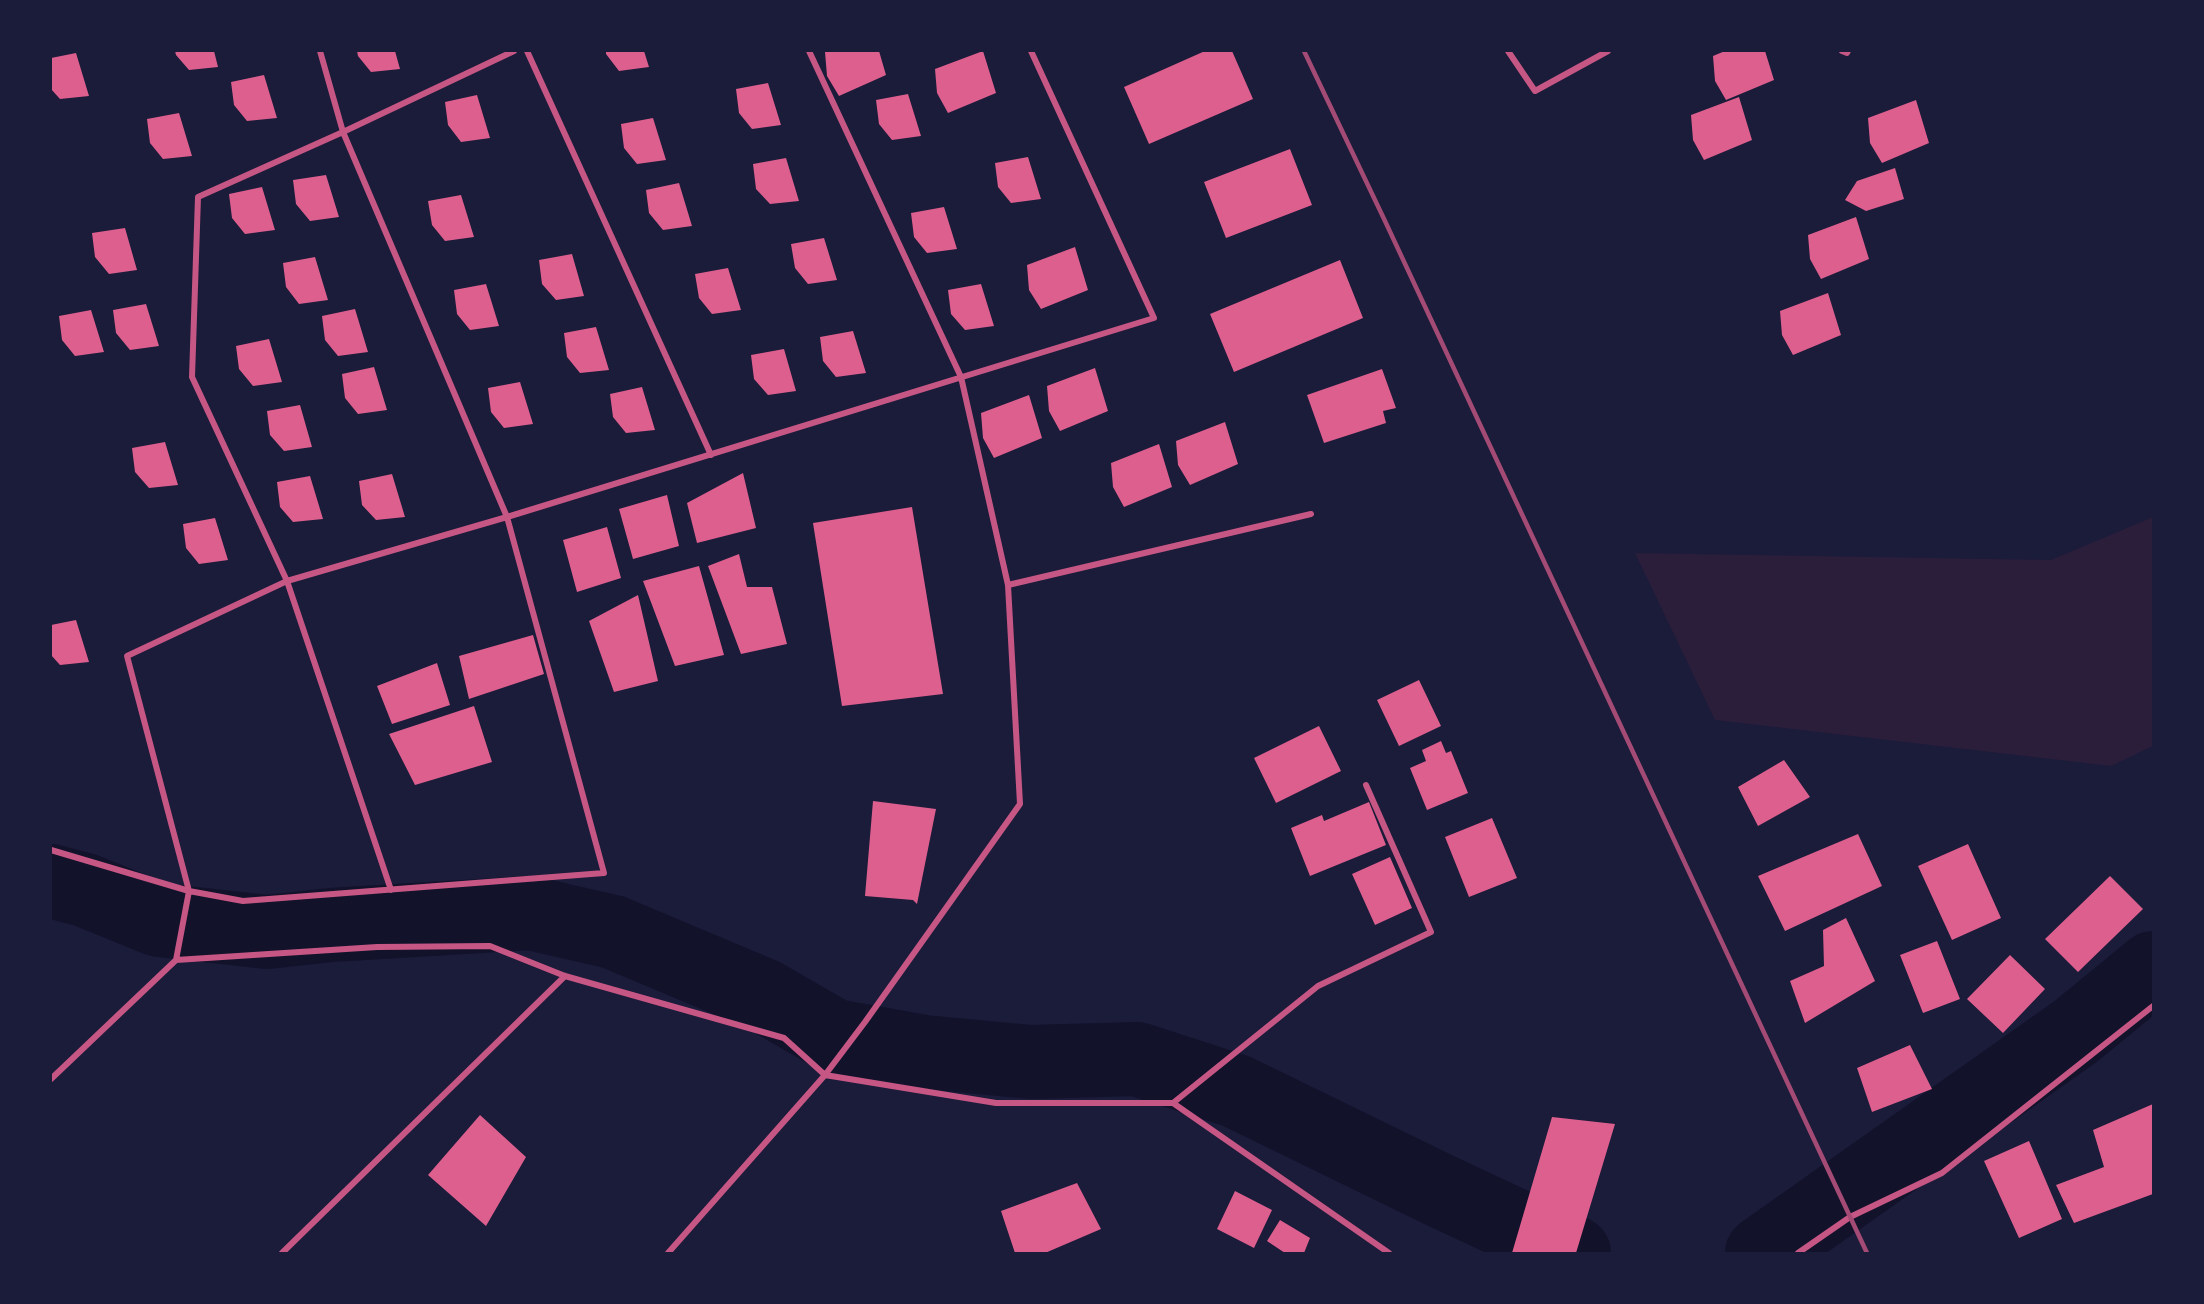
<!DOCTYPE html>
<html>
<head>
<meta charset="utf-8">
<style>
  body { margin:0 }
  #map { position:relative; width:2204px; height:1304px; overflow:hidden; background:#1b1b3a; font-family:Overpass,sans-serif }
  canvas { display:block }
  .frame { position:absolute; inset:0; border:52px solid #1b1b3a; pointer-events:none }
</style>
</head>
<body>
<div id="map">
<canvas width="2204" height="1304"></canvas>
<div class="frame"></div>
</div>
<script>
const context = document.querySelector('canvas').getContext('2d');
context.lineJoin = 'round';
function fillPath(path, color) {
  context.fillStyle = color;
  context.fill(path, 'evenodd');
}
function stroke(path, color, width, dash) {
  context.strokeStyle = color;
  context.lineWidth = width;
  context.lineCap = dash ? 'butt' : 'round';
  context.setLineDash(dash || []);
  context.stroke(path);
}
const green = new Path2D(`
  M2153 517V746L2111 766 1715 720 1635 553 2051 560Z`);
const river = new Path2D(`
  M51 881 85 890 159 920 267 932 331 925 530 913 613 932 763 995 834 1036 924 1052 1031 1062 1137 1059 1236 1091 1439 1190 1574 1253
  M1762 1253 2075 1032 2153 968`);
const building = new Path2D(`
  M175 51H214L218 67 189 70 176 55Z
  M357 51H395L400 69 371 72 358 56Z
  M606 51H644L649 67 619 71 606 54Z
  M827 51H879L886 75 839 96 827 76 825 52Z
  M983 51 996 93 948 113 937 93 935 69Z
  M1205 51H1232L1253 99 1149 144 1124 87Z
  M1725 51H1765L1774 80 1726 100 1715 81 1713 56Z
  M76 53 89 96 60 99 51 89V58Z
  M264 75 277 118 247 121 234 105 231 82Z
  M768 83 781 125 752 129 739 113 736 89Z
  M908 94 921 136 892 140 879 124 876 100Z
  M477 95 490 138 461 142 448 125 445 102Z
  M1739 97 1752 140 1704 160 1693 140 1691 115Z
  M1916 100 1929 143 1882 163 1870 143 1868 118Z
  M179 113 192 156 163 159 150 143 147 119Z
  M653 118 666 160 637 164 624 148 621 124Z
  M1290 149 1312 205 1226 238 1204 182Z
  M1028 157 1041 199 1011 203 998 187 995 163Z
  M786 158 799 201 770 204 756 189 753 164Z
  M1895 168 1904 199 1866 211 1845 200 1857 181Z
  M326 175 339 217 310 221 296 204 293 180Z
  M679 183 692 226 663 230 649 213 646 190Z
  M262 187 275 230 245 234 232 218 229 194Z
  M461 195 474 237 445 241 432 225 428 201Z
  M944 207 957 249 927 253 914 237 911 213Z
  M1856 217 1869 259 1821 279 1810 259 1808 235Z
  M125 228 137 270 109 274 95 257 92 233Z
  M824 238 837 280 808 284 795 268 791 244Z
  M1075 247 1088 290 1041 309 1029 290 1027 265Z
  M572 254 584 296 556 300 542 284 539 260Z
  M315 257 328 300 299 304 286 287 283 263Z
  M1340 260 1363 318 1234 372 1210 314Z
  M728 268 741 310 712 314 699 298 695 274Z
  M486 284 499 326 470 330 457 314 454 290Z
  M981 284 994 326 965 330 951 314 948 290Z
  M1828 293 1841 335 1793 355 1782 335 1780 311Z
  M146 304 159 346 130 350 116 333 113 310Z
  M355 309 368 352 338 356 325 340 322 316Z
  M91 310 104 352 75 356 62 340 59 316Z
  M596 327 609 370 580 373 567 357 564 333Z
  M853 331 866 373 836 377 823 361 820 337Z
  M269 339 282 382 253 386 239 369 236 346Z
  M784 349 796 391 768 395 754 379 751 355Z
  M374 367 387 410 358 414 345 398 342 374Z
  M1095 368 1108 411 1060 431 1049 411 1047 386Z
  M1382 369 1396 408 1383 411 1386 423 1324 443 1307 395Z
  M520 382 533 424 504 428 491 412 488 388Z
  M642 387 655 430 626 433 613 417 610 394Z
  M1029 395 1042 438 994 458 983 438 981 413Z
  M300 405 312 447 284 451 270 435 267 411Z
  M1225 422 1238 464 1190 485 1178 465 1176 441Z
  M165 442 178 485 149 488 135 472 132 448Z
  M1159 444 1172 487 1124 507 1113 487 1111 463Z
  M743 473 756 528 697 543 687 503Z
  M392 474 405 517 376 520 362 505 359 481Z
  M310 476 323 519 293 522 280 507 277 482Z
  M667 495 679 546 633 559 619 509Z
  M912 507 943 694 842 706 813 523Z
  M215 518 228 560 199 564 186 548 183 524Z
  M607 527 621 578 577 592 563 540Z
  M739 554 747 587H772L787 644 741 654 708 566Z
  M699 566 724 655 675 666 643 581Z
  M638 595 658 681 614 692 589 621Z
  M76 620 89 662 60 665 51 655V625Z
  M533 635 544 674 469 699 459 656Z
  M437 663 450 705 392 724 377 686Z
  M1419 680 1441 726 1399 746 1377 700Z
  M474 706 492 762 415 785 389 734Z
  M1319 726 1341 771 1276 803 1254 758Z
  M1441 741 1446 753 1451 751 1468 793 1427 810 1410 768 1426 761 1422 750Z
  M1784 760 1810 797 1758 826 1738 787Z
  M873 801 936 809 917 904 913 900 865 896Z
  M1369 802 1386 845 1310 876 1291 828 1322 815 1324 821Z
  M1492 818 1517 878 1469 897 1445 837Z
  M1858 834 1882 886 1785 931 1758 876Z
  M1968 844 2001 918 1952 940 1918 866Z
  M1390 857 1412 908 1375 925 1352 874Z
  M2110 876 2143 909 2078 972 2045 939Z
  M1846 918 1875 981 1805 1023 1790 981 1824 966 1823 930Z
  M1937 941 1960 999 1923 1013 1900 955Z
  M2010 955 2045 989 2003 1033 1967 999Z
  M1910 1045 1932 1089 1872 1112 1857 1068Z
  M2153 1104V1194L2074 1223 2056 1185 2104 1167 2093 1130Z
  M480 1115 526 1157 486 1226 428 1175Z
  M1552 1117 1615 1124 1576 1253H1512Z
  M2029 1141 2062 1219 2019 1238 1984 1161Z
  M1077 1183 1101 1229 1045 1253H1015L1001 1211Z
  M1235 1191 1272 1210 1254 1248 1217 1229Z
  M1280 1220 1310 1238 1304 1253H1285L1267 1241Z`);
const minor = new Path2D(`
  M527 51 711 455
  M1508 51 1535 91 1608 51
  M1842 51 1847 53 1848 51
  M1008 585 1311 514
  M51 850 189 891 243 901 604 873 507 517 343 132 320 51
  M391 890 287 581 192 377 198 197 343 132 514 51
  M176 960 377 947 490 946 565 976 784 1038 825 1075 996 1103H1173L1389 1253
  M51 1079 176 960 189 891 127 656 287 581 507 517 1154 318 1031 51
  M1173 1103 1318 986 1431 932 1366 785
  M282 1253 565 976
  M668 1253 825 1075 865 1022 1020 804 1008 585 961 377 809 51
  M1798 1253 1850 1217 1942 1173 2153 1006`);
const rail = new Path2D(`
  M1304 51 1385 221 1867 1253`);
fillPath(green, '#2a1e3b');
stroke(river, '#12122b', 74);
fillPath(building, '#dd5f8e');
stroke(minor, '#c65784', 6);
stroke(rail, '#a44b75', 4.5);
</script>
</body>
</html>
